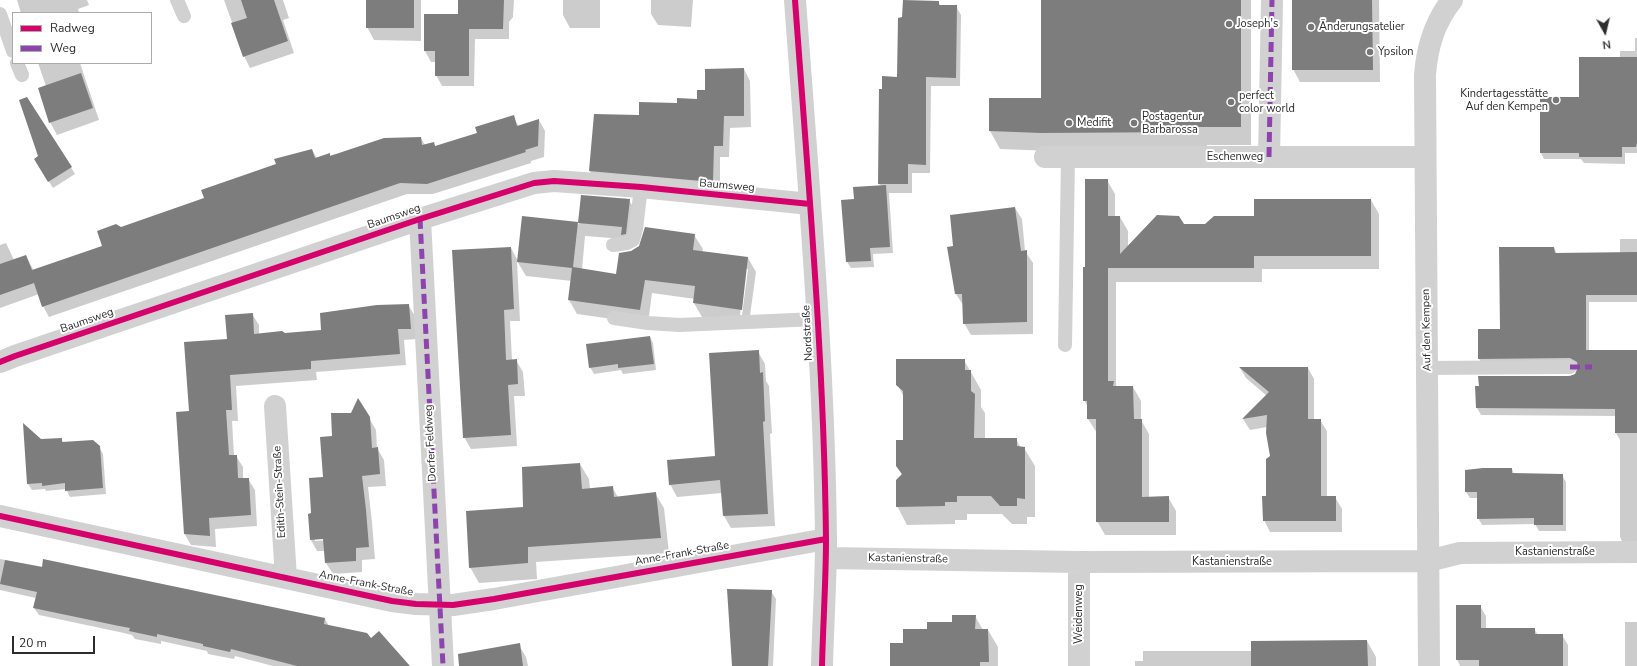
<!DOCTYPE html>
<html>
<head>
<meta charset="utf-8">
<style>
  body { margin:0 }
  #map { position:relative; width:1637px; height:666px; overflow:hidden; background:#fff; font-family:"Nunito Sans",sans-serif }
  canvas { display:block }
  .legend { position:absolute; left:12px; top:12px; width:140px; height:52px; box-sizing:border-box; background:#fff; border:1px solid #ababab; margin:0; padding:5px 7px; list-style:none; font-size:12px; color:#2c2c2c }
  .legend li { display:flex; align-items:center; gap:8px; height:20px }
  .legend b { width:20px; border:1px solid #ababab }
  .north { position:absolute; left:1585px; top:12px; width:40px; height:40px; -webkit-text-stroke:3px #fff; paint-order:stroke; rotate:172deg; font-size:11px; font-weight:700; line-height:16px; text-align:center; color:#2c2c2c }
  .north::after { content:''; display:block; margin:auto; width:14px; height:18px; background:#2c2c2c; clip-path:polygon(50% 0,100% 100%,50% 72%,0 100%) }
  .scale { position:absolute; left:12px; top:636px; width:83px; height:18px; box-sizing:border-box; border:2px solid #2c2c2c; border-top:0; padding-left:5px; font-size:12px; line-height:14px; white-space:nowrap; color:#2c2c2c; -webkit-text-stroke:3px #fff; paint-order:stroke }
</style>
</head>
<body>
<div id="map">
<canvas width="1637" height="666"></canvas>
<ul class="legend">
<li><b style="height:5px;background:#d6006c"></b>Radweg</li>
<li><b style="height:5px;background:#8e44ad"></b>Weg</li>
</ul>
<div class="north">N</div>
<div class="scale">20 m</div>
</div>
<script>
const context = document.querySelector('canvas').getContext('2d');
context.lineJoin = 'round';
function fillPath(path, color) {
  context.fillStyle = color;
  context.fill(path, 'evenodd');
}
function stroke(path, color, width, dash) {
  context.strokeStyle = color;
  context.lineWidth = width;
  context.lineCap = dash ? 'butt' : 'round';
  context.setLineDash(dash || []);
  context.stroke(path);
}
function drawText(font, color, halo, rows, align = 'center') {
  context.font = font + ' "Nunito Sans",sans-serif';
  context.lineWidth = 4;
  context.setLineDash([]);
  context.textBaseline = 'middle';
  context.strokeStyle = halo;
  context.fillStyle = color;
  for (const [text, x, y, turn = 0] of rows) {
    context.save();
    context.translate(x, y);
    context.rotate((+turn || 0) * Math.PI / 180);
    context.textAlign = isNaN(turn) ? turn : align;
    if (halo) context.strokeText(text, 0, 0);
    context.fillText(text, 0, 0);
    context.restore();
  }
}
const shadow = new Path2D(`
  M17 0H87L89 5 78 9 79 13H21Z
  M224 0H283L289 18 283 20 294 53 250 68 244 56Z
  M367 0H421V41L374 40 367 27Z
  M459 0H514L513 17 509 22V39H475L474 86H442L436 75V62H431L425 51V15H459Z
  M563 0H600V28H570L563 15Z
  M651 0H693L691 27 658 25 651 14Z
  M1042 0H1251V145H1207L1206 150 1052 151 1000 149 990 131 1042 99Z
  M1293 0H1379L1380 82H1300L1293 69Z
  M938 2 941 6H956L961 15 960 86H931L930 173H912V193H889L893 253 873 254 874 267 851 268 847 262 855 200 881 186 879 184 883 90 898 78Z
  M1635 38H1637V153H1625V164L1584 163 1581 159H1544L1541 153 1580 98 1620 58V51H1635Z
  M38 63H80L99 120 57 135 50 122 46 86Z
  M744 69 750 81 751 127 730 128 729 157H720V193L596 182 590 171 640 116 678 104 698 100Z
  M27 98 75 174 53 188 35 159 39 156Z
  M513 116 519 127 539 120 545 131 544 157 531 161V163L433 194H407L49 317 43 306 39 294 0 308V245L6 243 14 260 26 256 34 271 103 246 121 228 205 199 277 164 312 150 317 158 421 138 425 145 433 143 436 147 479 134Z
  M1107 180 1115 194V217H1120L1128 231V247L1183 225H1206L1371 200 1379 214V269H1262V282H1116V387H1133L1141 401V420L1149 434V498L1168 497 1176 511V535H1105L1097 521V433L1088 419V407L1084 400 1086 268Z
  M582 196 629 200 637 213 633 247 624 239 585 236 582 270 617 275 631 252 694 235 703 249 702 252 748 258 756 272 749 323 702 317 694 303 695 299 652 293 648 324 577 314 569 300 572 281 526 276 517 261 520 321H510L512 360H516L523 372 525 396H514L517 446 471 449 464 437 511 248 518 261 523 217 578 223 579 225ZM746 269H748L742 315H740Z
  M1015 208 1022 219 1025 251 1033 263V334L971 335 964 323 963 305 956 294Z
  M1620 239H1637V302H1589V351H1637V545H1624L1620 537V440L1616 433V416L1481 415 1477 408 1476 387 1575 375 1579 368 1575 365 1484 366 1479 359 1501 330 1554 248 1557 254H1620Z
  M408 305 415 316 417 339 404 340 406 365 316 372 317 380 236 386 238 421H232L234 456H236L243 467V479H248L255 490 257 526 215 529 216 547 191 545 184 533 190 412 228 340 252 314 259 325V334H284L322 331Z
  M650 337 653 343 656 370 623 374 621 370 594 374 590 367Z
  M758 352 765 364 766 381 769 386 772 433 770 434 775 526 731 528 724 516 722 493 677 497 670 484 716 456Z
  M964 360 981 390V407L985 413V439H1016L1021 448H1024L1035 466V517H1027V524H1012L1002 514H967V520H955V524L907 525 897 506 902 475 897 466 904 441V397L897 384Z
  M1240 368H1308L1314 379V420H1320L1327 431V497H1335L1342 509V532H1270L1264 520 1271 456 1267 427 1250 430 1243 419 1267 396 1246 378Z
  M369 418 376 430 377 448 384 460 386 486 368 487 372 522 375 559 362 560V572L333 574 326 563 325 551H317L311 540 309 515 312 514 324 478 333 437ZM328 538V540L315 541V539Z
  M24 426 41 440 61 439 64 443 99 447 103 454 106 494 70 497 66 489 46 491 45 489 32 490 28 484Z
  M580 464 589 479 590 489 612 487 618 497 655 493 664 508 669 553 536 562 537 579 479 583 470 567 524 508Z
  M1512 469 1514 474 1562 475 1566 482V531H1539L1535 524 1482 525 1478 518V498H1470L1466 492V471Z
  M0 559 325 619 329 626 371 639 409 666H273L235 656 234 659 208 654 207 651 161 641V644L135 639 132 635 124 633 39 615 34 608 36 598 0 590Z
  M771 591 776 599 773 666H733Z
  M1480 606 1486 616V629H1534L1538 635H1562L1568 645V666H1460L1457 659Z
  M975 616 983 630H988L998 647V666H891L904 644 928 630Z
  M1625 622H1637V666H1625Z
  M1367 641 1376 657V666H1135V661H1143V651H1252Z
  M519 645 526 657 528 666H476Z`);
const building = new Path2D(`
  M241 0H274L288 41 243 57 231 23 247 18Z
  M366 0H414V28H366Z
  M458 0H504L503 29H469V76H435V51H424V14H458Z
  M903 0 939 1V5H957L956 78 926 77V165L908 164V184H878L879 89H882V76L897 77 898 18 902 17Z
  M1041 0H1241V127H1197L1196 132 1041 133 989 131V98H1041Z
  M1292 0H1372L1373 70H1292Z
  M1579 57H1637V143L1636 147H1622V157H1579V153H1540V97H1579Z
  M744 68V116H724L723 146H714L713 182 589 171 594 114 639 115V102L677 103V98L697 99V90H705V69Z
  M81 73 93 108 49 123 38 88Z
  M27 97 72 167 48 182 34 159 38 156 19 100Z
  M514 115 517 126 539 119 538 146 525 150 526 152 427 184 400 183 42 307 34 283 0 295V264L26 255 32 270 102 246 97 231 116 224 121 227 204 198 201 190 276 164 274 159 312 149 315 158 330 153V156L384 138 421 137 422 145 434 142 435 146 477 133 475 127Z
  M1085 179H1108V216H1120V254L1157 215 1179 216 1184 224H1205L1214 216H1254V199H1371V256H1254V268H1108V381H1114L1113 386H1133L1134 419H1142V497L1169 496V522H1096V419H1087V401H1083V267H1085Z
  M886 185 890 247 870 248 871 261 846 262 841 200 854 199 853 187Z
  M581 195 630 199 626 234 621 235 622 227 578 223Z
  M1015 207 1021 251 1027 250V322L963 324 962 294H955L947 247 953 246 950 215Z
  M522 216 578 222 573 267 616 274 619 253 631 251 639 246 645 227 695 234 693 250 748 257 742 310 693 303 695 286 645 280 640 310 568 300 572 268 517 262Z
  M511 247 514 309 504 310 506 360 517 359 518 384 508 385 511 435 463 438 452 250Z
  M1499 247H1554L1555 253 1637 252V295H1586V350H1637V433H1615V409L1476 408 1475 386H1479L1478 376H1570L1575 374 1578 367 1577 362 1570 358 1478 359V329H1500Z
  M409 304 411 329H398L400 354 311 361V369L230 375 232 410H226L229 455H237L238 478H249L251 515 209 518 210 536 184 534 176 412 189 411 184 342 227 339 225 315 253 313 254 334 282 331 285 333 321 330 320 313 377 305Z
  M650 336 654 364 618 368V364L589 368 586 344Z
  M759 350 760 373 763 372 765 421 763 422 768 514 723 516 720 480 669 485 667 460 715 456 709 353Z
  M896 359H965V370H971V391L975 394 974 438H1017V446L1025 447V499L1017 498V506H1000L991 496H957V502H945V506L896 507V480L902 474 896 466V440H903V391L896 385Z
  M1239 367H1308V419H1321V496H1336V521H1263L1262 496H1266V459L1270 456 1266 433 1267 415 1242 419 1269 392Z
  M358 398 370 417 372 448 378 447 380 474 362 476 366 510 369 547 356 548V561L325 563 323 539 310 540 308 514 311 513 309 478 323 477 320 437 332 436 331 413H351Z
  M23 423 41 439 62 438V442L93 440 100 446 103 488 65 491V483L42 486V483L27 484Z
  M580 463 582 489 613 486 614 497 656 492 661 538 528 547V563L469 568 466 511 523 507 522 467Z
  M1483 468H1512V473L1563 474V525H1534V518L1477 519V492H1465V470Z
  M43 559 325 618 324 624 367 633 371 638 379 631 410 666H297L231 649 230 652 203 646V644L157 634V637L129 631 130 628 119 626 33 608 37 592 0 584 5 560 42 567Z
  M727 589 772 590 768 666H732Z
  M1456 605H1481V628H1535V634H1563V666H1479V660H1456Z
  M952 615H976L975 629H988L989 662H980V666H890V643H903V629H927V622H952Z
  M1367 640 1368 666H1251V641Z
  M520 643 523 666H459L458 654Z`);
const service = new Path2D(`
  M177 0 184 16
  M0 14 13 51
  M17 63 22 75
  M613 245 627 243 633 240 636 229 641 187
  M614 318 648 323 679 325 817 319
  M1065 345 1068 157
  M1427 368 1570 367`);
const minor = new Path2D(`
  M1045 157H1425
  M1269 157 1272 0
  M420 219 443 666
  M0 362 15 356 420 219 534 183 554 181 641 187 810 204
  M275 406 286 578
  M0 516 392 601 416 604 453 605 494 599 826 539
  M826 558 1079 562 1428 561 1460 553 1637 552
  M1079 666V562
  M1429 666 1425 75C1427 47 1434 23 1452 0`);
const tertiary = new Path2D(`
  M795 0C808 179 824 359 826 539 826 581 823 624 822 666`);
const quiet = new Path2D(`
  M1269 157 1272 0
  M420 219 443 666
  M1570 367H1592`);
const cycleway = new Path2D(`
  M795 0C808 179 824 359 826 539 826 581 823 624 822 666
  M0 362 15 356 420 219 534 183 554 181 641 187 810 204
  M0 516 392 601 416 604 453 605 494 599 826 539`);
const markers = [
  [1229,24,4,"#767676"],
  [1311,27,4,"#767676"],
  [1370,52,4,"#767676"],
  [1556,100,4,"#767676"],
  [1231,102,4,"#767676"],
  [1069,123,4,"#767676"],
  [1134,123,4,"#767676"]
];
const poiNames = [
  ["Joseph's",1237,24],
  ["Änderungsatelier",1319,27],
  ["Ypsilon",1378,52],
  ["Kindertagesstätte",1548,94,"right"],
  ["Auf den Kempen",1548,107,"right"],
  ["perfect",1239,96],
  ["color world",1239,109],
  ["Postagentur",1142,117],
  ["Barbarossa",1142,130],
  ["Medifit",1077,123]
];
const streetNames = [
  ["Eschenweg",1235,157],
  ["Baumsweg",727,186,5],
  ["Baumsweg",394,217,-19],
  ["Baumsweg",87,321,-19],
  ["Auf den Kempen",1427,330,-91],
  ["Nordstraße",808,333,-93],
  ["Dorfer Feldweg",431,443,-93],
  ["Edith-Stein-Straße",280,492,-93],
  ["Kastanienstraße",1555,552],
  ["Anne-Frank-Straße",682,554,-10],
  ["Kastanienstraße",908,559,1],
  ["Kastanienstraße",1232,562],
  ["Anne-Frank-Straße",366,584,11],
  ["Weidenweg",1079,614,-90]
];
fillPath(shadow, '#0003');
fillPath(building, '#7d7d7d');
stroke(service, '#d1d1d1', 14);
stroke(minor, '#d1d1d1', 22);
stroke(tertiary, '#d1d1d1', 22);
stroke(quiet, '#8e44ad', 5, [10, 5]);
stroke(cycleway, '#d6006c', 6);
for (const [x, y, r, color] of markers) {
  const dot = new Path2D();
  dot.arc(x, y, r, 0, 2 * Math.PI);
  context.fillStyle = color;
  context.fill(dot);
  stroke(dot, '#fff', 1.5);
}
drawText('11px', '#2c2c2c', '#fff', poiNames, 'left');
drawText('11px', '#2c2c2c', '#fff', streetNames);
</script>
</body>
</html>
